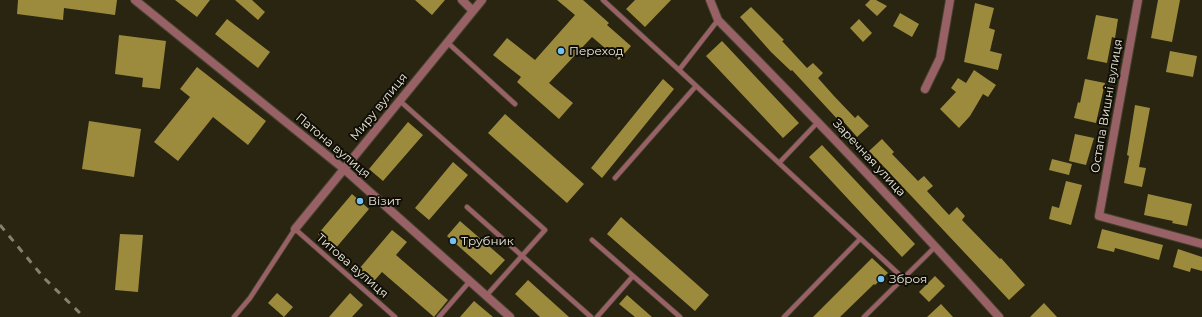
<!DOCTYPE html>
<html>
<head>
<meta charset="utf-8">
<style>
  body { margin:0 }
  canvas { display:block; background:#292511 }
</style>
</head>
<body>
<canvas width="1202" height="317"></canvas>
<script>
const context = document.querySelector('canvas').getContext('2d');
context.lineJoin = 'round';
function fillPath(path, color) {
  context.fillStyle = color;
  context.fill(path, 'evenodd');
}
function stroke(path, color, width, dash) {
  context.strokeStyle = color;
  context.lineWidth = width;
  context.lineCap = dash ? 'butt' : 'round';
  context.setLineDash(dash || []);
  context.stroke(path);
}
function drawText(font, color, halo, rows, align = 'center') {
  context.font = font + ' Montserrat,sans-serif';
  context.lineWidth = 4;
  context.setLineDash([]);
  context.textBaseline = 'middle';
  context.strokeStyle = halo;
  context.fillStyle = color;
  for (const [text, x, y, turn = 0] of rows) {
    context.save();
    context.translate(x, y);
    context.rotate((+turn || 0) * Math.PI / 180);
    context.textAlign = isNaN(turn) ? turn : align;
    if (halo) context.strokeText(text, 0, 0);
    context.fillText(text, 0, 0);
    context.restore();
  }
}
const building = new Path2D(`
  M18 0H117L115 15 64 8 63 20 17 14Z
  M175 0H210L197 17Z
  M235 0H252L265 12 258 20Z
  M415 0H445L432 15Z
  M557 0H583L609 23 607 25 631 46 619 60 592 37 549 83 573 103 559 119 517 82 521 77 493 55 507 38 535 60 575 15Z
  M635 0H671L645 27 626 9Z
  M870 0H876L887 6 877 16 865 5Z
  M1158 0H1180L1172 42 1151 38Z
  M975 3 994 8 989 28 995 30 990 51 1002 54 998 70 964 62Z
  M751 7 784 40 782 41 807 68 813 63 823 73 818 78 834 96 855 118 858 115 869 126 857 137 842 120 840 122 792 70 791 71 771 52 740 17Z
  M900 13 919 24 912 37 893 26Z
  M1096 15 1118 19 1115 38 1112 37 1107 63 1087 59Z
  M227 19 270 52 258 68 215 34Z
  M859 19 872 33 863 42 850 28Z
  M119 35 166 41 160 89 142 87 143 78 115 74Z
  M722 41 799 123 783 138 706 56Z
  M1170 51 1197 56 1193 77 1166 72Z
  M197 67 266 121 248 145 213 117 178 161 154 142 190 97 180 89Z
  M974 70 996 85 988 97 983 94 970 116 959 128 940 109 956 92 951 88 958 78 966 83Z
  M663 79 674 89 602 178 591 168Z
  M1085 79 1105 83 1096 123 1074 118 1078 102 1080 103Z
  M1135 105 1150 108 1139 167 1146 168 1142 187 1124 183 1129 156 1127 155Z
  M505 114 584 184 567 203 488 133Z
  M89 121 141 129 134 177 82 169Z
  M408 122 423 135 383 181 369 169Z
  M1075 134 1094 138 1086 165 1069 161Z
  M882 139 894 152 892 154 918 181 924 176 933 186 927 191 949 215 957 207 965 216 962 220 1000 259 1001 258 1025 285 1009 300 869 151Z
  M822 145 915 244 902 257 809 157Z
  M1052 159 1072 164 1069 175 1049 170Z
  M453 162 468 175 429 220 415 208Z
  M1066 181 1082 185 1071 225 1049 219 1052 206 1059 208Z
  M352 194 369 209 335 249 318 234Z
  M1148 194 1192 204 1187 226 1172 223 1173 221 1144 215Z
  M621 217 709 295 695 311 607 234Z
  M460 221 505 260 491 275 447 236Z
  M1102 229 1163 245 1159 260 1115 248 1114 252 1097 248Z
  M392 230 407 242 396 255 448 300 434 317 382 272 374 281 359 269Z
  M120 234 143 235 138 292 115 290Z
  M1178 249 1202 257V271L1191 268 1190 272 1173 267Z
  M872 258 888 273 881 279 875 285 874 284 840 317H813Z
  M935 276 945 286 929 302 919 292Z
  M528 280 569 317H540L515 294Z
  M277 293 293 307 284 317 268 303Z
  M350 293 363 305 352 317H329Z
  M627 295 652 317H635L619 304Z
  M474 301 493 317H460Z
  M1044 303 1057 317H1030Z
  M941 304 953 317H927Z`);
const lane = new Path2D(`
  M603 0 679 70 718 20
  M448 43 515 104
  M679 70 779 163 818 122
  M400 101 545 230 486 296
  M779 163 903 278
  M615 178 696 86
  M467 207 591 317
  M592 240 680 317
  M234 317 250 298 295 229 395 317
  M439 317 470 281
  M597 317 633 276
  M784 317 860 239
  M864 317 936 246`);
const street = new Path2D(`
  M135 0 344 169 510 317
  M462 0 473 11
  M710 0 718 20C814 117 908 215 999 317
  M1138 0 1099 216 1202 244
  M925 89 940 58 950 0
  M295 229 482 0`);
const rail = new Path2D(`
  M0 225 44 278 84 317`);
const markers = [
  [561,51,4,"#72c1f5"],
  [360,201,4,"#72c1f5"],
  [453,241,4,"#72c1f5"],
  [881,279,4,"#72c1f5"]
];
const poiNames = [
  ["Переход",569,51],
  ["Візит",368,201],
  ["Трубник",461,241],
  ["Зброя",889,279]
];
const streetNames = [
  ["Остапа Вишні вулиця",1107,106,-80],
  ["Миру вулиця",379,107,-51],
  ["Патона вулиця",333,146,40],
  ["Заречная улица",869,158,47],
  ["Титова вулиця",352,266,41]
];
fillPath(building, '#9c8b3d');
stroke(lane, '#44412e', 6);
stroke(street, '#44412e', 10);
stroke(lane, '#986166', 4.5);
stroke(street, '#986166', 8);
stroke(rail, '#848170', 3, [7, 7]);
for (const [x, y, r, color] of markers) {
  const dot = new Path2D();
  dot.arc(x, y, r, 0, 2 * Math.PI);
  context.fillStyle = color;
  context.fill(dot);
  stroke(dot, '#100e06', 1.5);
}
drawText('12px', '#eceadd', '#100e06', poiNames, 'left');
drawText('12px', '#eceadd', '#100e06', streetNames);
</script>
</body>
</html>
